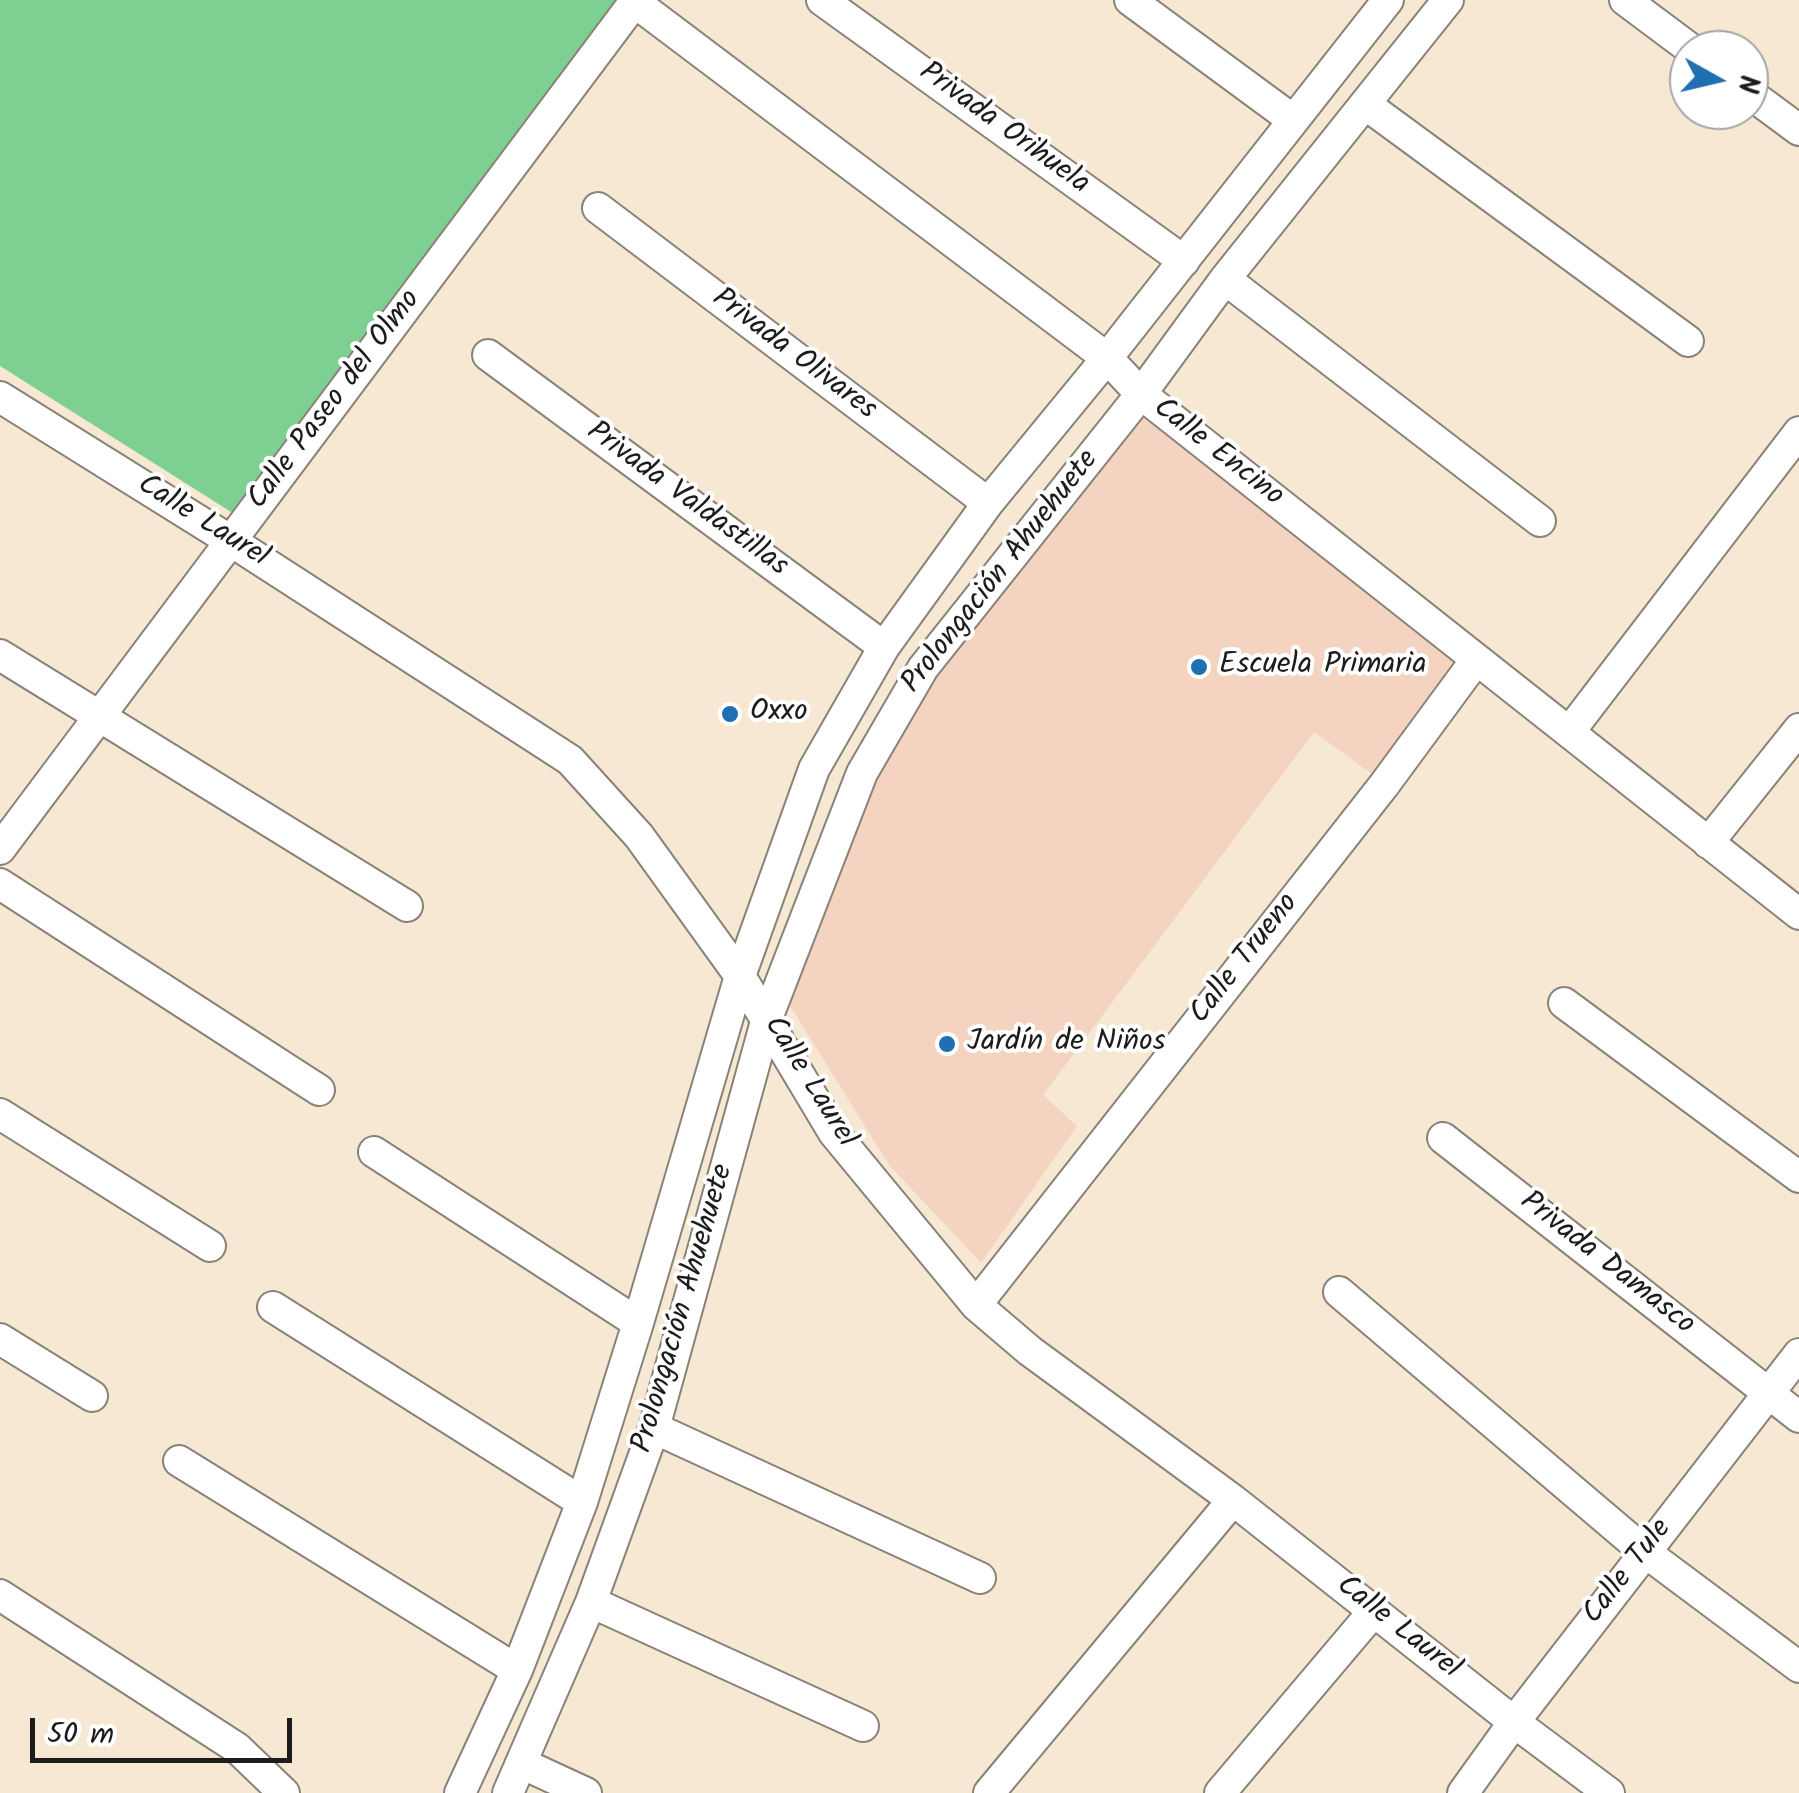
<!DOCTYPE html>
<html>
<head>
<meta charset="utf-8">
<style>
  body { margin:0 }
  #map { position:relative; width:1799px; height:1793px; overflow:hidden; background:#f6e8d2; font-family:Kalam,sans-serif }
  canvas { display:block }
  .north { position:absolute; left:1669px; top:30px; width:100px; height:100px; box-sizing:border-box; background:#fff; border:2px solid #a4a4a4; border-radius:50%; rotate:98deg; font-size:28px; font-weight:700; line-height:40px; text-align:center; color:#1c1c1c }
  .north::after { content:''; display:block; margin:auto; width:35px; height:45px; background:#1f6fb2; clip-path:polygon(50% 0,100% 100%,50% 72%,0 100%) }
  .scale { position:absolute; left:30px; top:1718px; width:262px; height:45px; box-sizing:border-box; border:5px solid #1c1c1c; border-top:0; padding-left:12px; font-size:30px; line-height:35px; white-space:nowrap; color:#1c1c1c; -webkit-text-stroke:8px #fff; paint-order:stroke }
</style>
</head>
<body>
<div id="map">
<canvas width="1799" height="1793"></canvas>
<div class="north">N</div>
<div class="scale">50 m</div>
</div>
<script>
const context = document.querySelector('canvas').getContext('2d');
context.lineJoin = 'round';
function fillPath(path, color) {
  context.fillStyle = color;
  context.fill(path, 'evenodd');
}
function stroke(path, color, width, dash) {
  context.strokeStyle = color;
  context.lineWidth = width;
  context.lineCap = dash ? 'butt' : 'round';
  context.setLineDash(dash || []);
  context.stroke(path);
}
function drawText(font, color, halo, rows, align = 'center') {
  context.font = font + ' Kalam,sans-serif';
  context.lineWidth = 8;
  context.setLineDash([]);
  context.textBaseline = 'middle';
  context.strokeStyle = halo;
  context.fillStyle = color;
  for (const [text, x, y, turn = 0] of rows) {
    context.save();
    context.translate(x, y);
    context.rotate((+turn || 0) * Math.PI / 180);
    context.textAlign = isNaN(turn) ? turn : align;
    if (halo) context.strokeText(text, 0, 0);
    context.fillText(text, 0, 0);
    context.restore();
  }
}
const built = new Path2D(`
  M1141 395 1474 660 1383 782 1314 732 1043 1095 1077 1126 981 1263 889 1165 782 993 851 810 923 674Z`);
const green = new Path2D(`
  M0 0H638L247 522 0 366Z`);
const minor = new Path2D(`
  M632 0 1107 358 1141 394 1799 914
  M822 0 1184 261
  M1130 0 1293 120
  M1625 0 1692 50
  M1749 93 1799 130
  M1365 104 1688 341
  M598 208 988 503
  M1225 279 1540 521
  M488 355 884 647
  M0 397 231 541 570 760 639 836 740 976 834 1133 976 1305 1030 1351 1233 1500 1514 1722 1609 1793
  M0 655 407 906
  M1570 731 1799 432
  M1708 843 1799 729
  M0 849 636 0
  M0 884 319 1090
  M1564 1003 1799 1177
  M0 1114 210 1246
  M1443 1138 1799 1417
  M374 1152 638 1323
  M1339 1292 1645 1552 1799 1667
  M976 1305 1384 785 1476 660
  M273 1307 582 1502
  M0 1339 92 1396
  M654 1428 980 1578
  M179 1461 517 1670
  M0 1595 237 1748 284 1793
  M591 1602 863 1726
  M521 1763 586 1793
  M460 1793 517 1670 582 1502 638 1323 740 976 814 769 884 647 988 503 1107 358 1388 0
  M508 1793 591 1602 654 1428 767 1018 862 773 923 668 1141 394 1225 279 1448 0
  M989 1793 1233 1500
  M1220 1793 1374 1611
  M1463 1793 1514 1722 1799 1354`);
const markers = [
  [1199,667,10,"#1f6fb2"],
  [730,714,10,"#1f6fb2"],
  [947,1044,10,"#1f6fb2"]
];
const streetNames = [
  ["Privada Orihuela",1003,130,36],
  ["Privada Olivares",793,356,37],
  ["Calle Paseo del Olmo",336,401,-53],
  ["Calle Encino",1217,454,38],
  ["Privada Valdastillas",686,501,36],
  ["Calle Laurel",202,523,32],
  ["Prolongación Ahuehuete",1002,573,-52],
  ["Calle Trueno",1246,960,-52],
  ["Calle Laurel",808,1083,58],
  ["Privada Damasco",1606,1265,38],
  ["Prolongación Ahuehuete",685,1309,-74],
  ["Calle Tule",1629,1573,-52],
  ["Calle Laurel",1397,1629,38]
];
const poiNames = [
  ["Escuela Primaria",1219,667],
  ["Oxxo",750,714],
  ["Jardín de Niños",967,1044]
];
fillPath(built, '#f5d3c1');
fillPath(green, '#7dd091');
stroke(minor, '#898277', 34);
stroke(minor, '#fff', 30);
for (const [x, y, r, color] of markers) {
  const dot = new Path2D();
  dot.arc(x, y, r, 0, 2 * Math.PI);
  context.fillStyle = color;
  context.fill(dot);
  stroke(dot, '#fff', 4);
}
drawText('30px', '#1c1c1c', '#fff', streetNames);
drawText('30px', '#1c1c1c', '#fff', poiNames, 'left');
</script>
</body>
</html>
